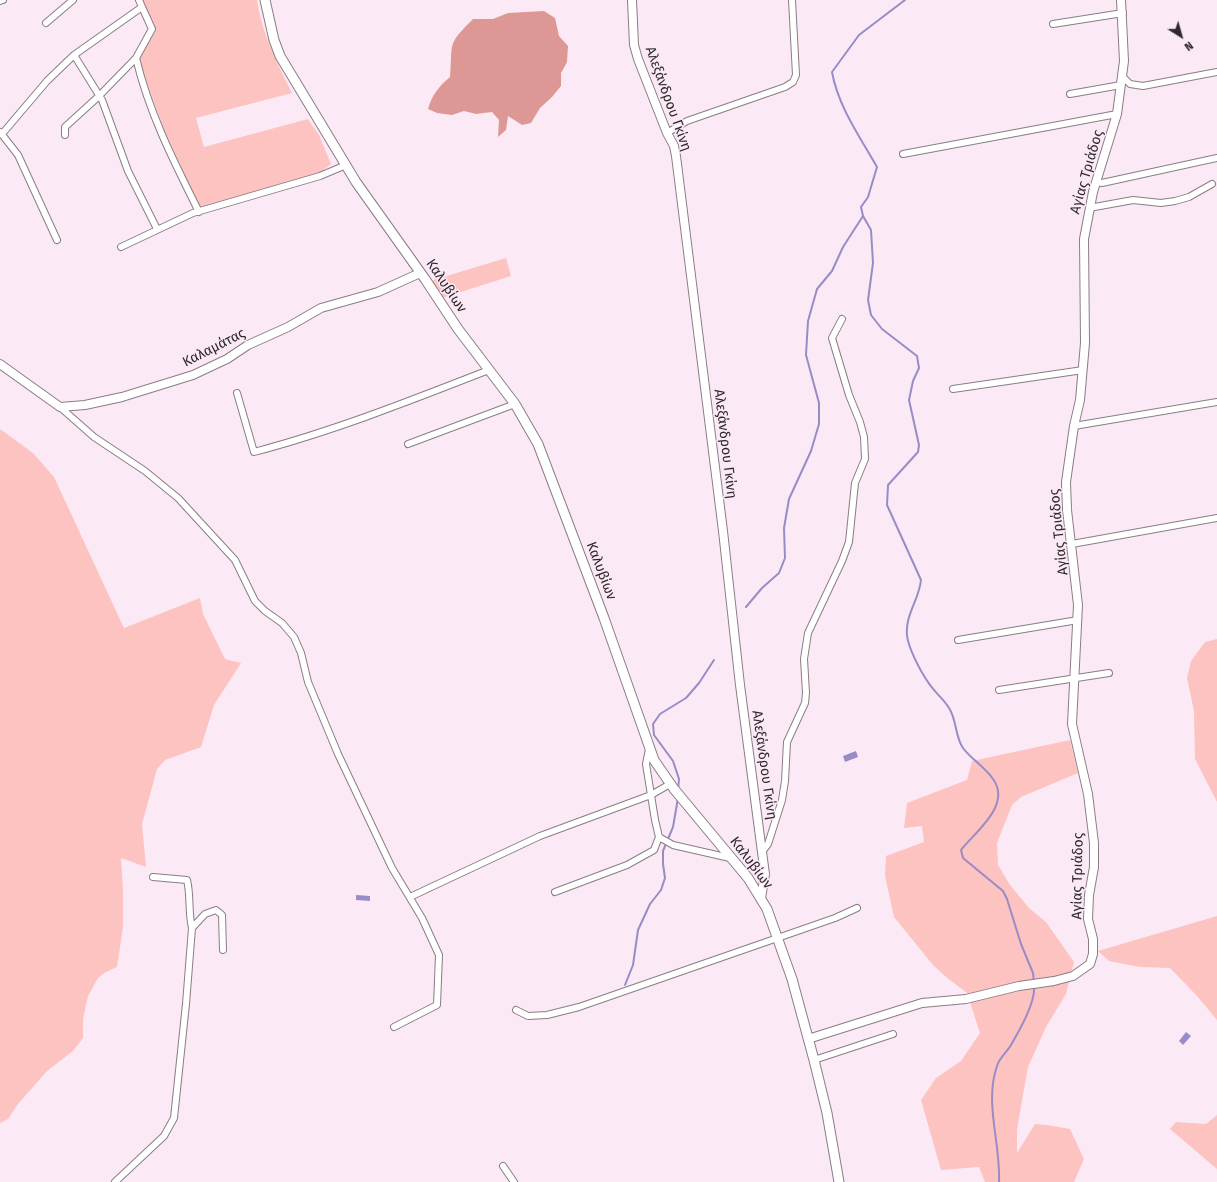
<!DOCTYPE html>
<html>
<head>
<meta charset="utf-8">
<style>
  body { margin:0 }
  #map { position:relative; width:1217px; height:1182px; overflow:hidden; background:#fbeaf6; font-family:"Fira Sans",sans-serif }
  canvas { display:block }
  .north { position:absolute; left:1161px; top:16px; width:40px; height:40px; -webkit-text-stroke:3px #fbeaf6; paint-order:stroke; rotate:143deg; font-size:11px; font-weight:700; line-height:16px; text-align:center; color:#2f292d }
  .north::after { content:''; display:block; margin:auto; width:14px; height:18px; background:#2f292d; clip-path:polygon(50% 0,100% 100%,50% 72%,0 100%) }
</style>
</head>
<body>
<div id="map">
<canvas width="1217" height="1182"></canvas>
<div class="north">N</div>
</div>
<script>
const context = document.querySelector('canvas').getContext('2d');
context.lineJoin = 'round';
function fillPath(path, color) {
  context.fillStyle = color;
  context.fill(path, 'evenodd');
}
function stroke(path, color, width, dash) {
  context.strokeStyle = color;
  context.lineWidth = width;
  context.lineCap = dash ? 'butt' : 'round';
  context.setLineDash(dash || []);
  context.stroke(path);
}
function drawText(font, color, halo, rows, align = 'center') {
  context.font = font + ' "Fira Sans",sans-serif';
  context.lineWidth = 3;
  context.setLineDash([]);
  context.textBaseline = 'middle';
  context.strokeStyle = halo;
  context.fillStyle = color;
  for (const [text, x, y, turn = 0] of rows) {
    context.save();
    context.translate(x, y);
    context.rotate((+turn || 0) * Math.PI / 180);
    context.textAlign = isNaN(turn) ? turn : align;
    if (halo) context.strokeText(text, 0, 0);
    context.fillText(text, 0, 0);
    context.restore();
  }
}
const green = new Path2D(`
  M141 0H257C262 34 277 63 292 93L196 118 204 147 308 119 319 135 331 164 319 174 201 210 163 127 138 59 155 32Z
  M506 258 511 276 442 298 430 281Z
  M0 429 33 453 54 477 124 628 200 598 203 614 225 659 241 663 214 705 201 747 165 760 157 769 142 824 146 867 121 858 123 890V927L117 967 104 973 98 978 88 996 83 1019V1038L73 1051 47 1071 18 1104 8 1119 0 1123Z
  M1217 639V802L1195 759 1194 711 1187 678 1191 661 1205 642Z
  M1070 740 1078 773 1021 797 1012 805 997 843 998 865 1010 885 1029 908 1046 922 1074 962 1066 994 1046 1027 1028 1067 1017 1129V1153L1035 1124 1047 1125 1070 1129 1084 1159 1074 1182H985L979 1167 941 1170 921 1100 936 1078 961 1061 980 1033 967 993 946 977 933 965 894 917 885 876 886 856 924 842 922 826 904 828 907 803 967 780 972 761Z
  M1217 916V1020L1197 996 1170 968 1140 967 1109 961 1098 951Z
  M1217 1115V1169L1170 1129 1176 1122 1206 1124Z`);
const forest = new Path2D(`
  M544 11 555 18 559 36 568 46 567 62 561 73V86L552 97 540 108 531 123 522 125 508 116 506 130 498 137 499 120 492 112 476 114 464 111 452 115 437 113 428 109C432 95 439 86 450 77 453 42 446 46 473 19H493L508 13Z`);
const water = new Path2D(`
  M856 751 858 757 845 762 843 756Z
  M356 895 370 896V901L356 900Z
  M1186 1032 1191 1036 1183 1045 1179 1041Z`);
const stream = new Path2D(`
  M905 0 859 35 832 72C838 106 860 137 877 167L868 197 861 207 863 216 871 230 873 263 868 300 871 315 882 329 917 356 919 368 913 381 909 400 919 445 918 452 888 485 887 505 921 580C919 600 905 615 907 635 908 648 921 672 928 682 934 692 944 699 949 708 957 720 955 737 963 748 971 759 985 767 993 779 1012 805 975 832 961 850L963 858 1003 891 1007 899 1021 944 1033 973 1034 982
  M746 607 762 588 779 573 785 558 784 528 789 499 811 451 819 424V403L806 355 808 321 817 289 832 271 843 247 863 216
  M678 790 679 779 673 761 654 735 653 724 660 714 686 698 699 683 714 660
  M625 985 633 965 638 930 650 904 661 890 665 878 663 864V851L673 827 678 798
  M999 1182C1001 1144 984 1103 997 1066 999 1058 1007 1052 1011 1045 1019 1031 1036 1002 1034 986`);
const minor = new Path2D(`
  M0 1 3 0
  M46 23 73 0
  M1053 24 1123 13
  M74 55 102 100 128 171 157 229
  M136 58 152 29 142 7
  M1122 76 1130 84 1143 86 1217 72
  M1070 94 1121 85
  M0 132 18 155 57 240
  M667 133 687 121 785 87 793 82 796 75 792 0
  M2 134 47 81 74 55 142 7 139 0
  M65 135V127L99 96 136 58C149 113 174 162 199 212
  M903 154 1117 114
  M1096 182 1102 183 1217 158
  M1089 208 1133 200 1161 203 1175 201 1189 197 1212 184
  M121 247 193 213 320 176 346 165
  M953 389 1083 370
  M237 393 254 452C334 431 412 400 489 370
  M60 407 94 437 145 471 178 498 235 560 255 601 265 611 282 623 294 637 301 653 308 682 338 754 392 868 422 918 439 955 437 1005 394 1027
  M1074 426 1217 402
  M408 444 515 404
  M1072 544 1217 518
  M958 640 1078 620
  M999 690 1109 673
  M659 837 673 845 730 858
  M762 852 768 844 782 800 785 781 787 742 805 703 806 693 804 659 808 633 842 561 849 542 855 483 865 459 864 437 860 422 849 395 832 338 842 319
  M153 877 187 880C191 896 188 912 192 928
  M555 892 627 865 654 850 659 837 655 820 646 764 649 749
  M410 897 540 836 651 795 670 784
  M516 1010 528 1016 547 1015 579 1007 835 918 857 908
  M814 1060 893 1034
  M503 1166 514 1182
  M115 1182 164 1136 174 1118 186 1004 192 928 205 914 216 910 222 915 223 950`);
const tertiary = new Path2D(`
  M632 0 634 45 638 59 667 133 674 146 676 156 723 531 740 685 762 852 765 874 761 898
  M0 364 60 407 85 405 122 397 193 375 227 359 248 345 288 327 321 308 378 292 420 273
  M808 1039 922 1003 966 999 1019 986 1054 981 1073 976 1090 964 1093 954V939L1088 919 1089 895 1094 867V843L1088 794 1072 724 1078 605 1067 510 1066 482 1074 426 1080 400 1085 343 1084 239 1093 192 1117 114 1124 61 1121 0`);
const secondary = new Path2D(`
  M265 0 274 40 280 56 356 182 425 279 458 329 515 404 538 444 604 618 654 760 674 789 748 878 767 909 792 979 814 1060 827 1113 839 1182`);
const streetNames = [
  ["Αλεξάνδρου Γκίνη",668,99,70],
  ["Αγίας Τριάδος",1087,172,-74],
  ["Καλυβίων",446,286,56],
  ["Καλαμάτας",214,348,-27],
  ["Αλεξάνδρου Γκίνη",725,444,83],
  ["Αγίας Τριάδος",1059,532,-96],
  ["Καλυβίων",601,571,69],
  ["Αλεξάνδρου Γκίνη",764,765,82],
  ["Καλυβίων",751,863,53],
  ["Αγίας Τριάδος",1078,876,-89]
];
fillPath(green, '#fdc3c0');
fillPath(forest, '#dd9895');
fillPath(water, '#988cc6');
stroke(stream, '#988cc6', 2);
stroke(minor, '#8b7c86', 8);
stroke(tertiary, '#8b7c86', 10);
stroke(secondary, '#8b7c86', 11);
stroke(minor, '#fff', 6);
stroke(tertiary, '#fff', 8);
stroke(secondary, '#fff', 9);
drawText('14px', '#2f292d', '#fbeaf6', streetNames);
</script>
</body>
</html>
